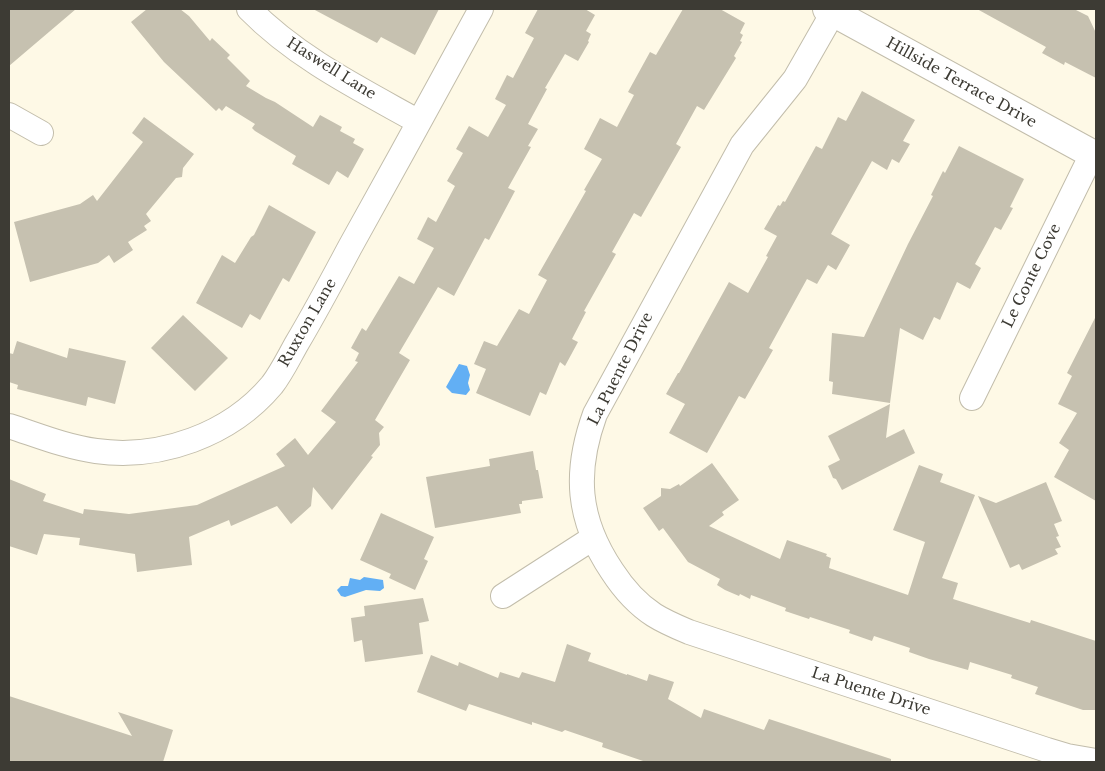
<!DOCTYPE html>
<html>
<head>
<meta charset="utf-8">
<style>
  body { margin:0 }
  #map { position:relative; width:1105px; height:771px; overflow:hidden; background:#fef9e6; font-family:"Libre Baskerville",serif }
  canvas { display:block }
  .frame { position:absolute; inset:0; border:10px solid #3d3b34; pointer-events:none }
</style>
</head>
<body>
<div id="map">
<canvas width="1105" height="771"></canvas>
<div class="frame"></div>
</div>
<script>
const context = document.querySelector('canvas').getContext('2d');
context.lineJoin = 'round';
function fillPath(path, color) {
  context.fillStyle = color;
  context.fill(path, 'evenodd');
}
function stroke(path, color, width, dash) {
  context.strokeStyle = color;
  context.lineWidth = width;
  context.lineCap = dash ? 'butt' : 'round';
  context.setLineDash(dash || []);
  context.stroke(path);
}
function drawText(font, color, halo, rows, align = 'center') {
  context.font = font + ' "Libre Baskerville",serif';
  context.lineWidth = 4;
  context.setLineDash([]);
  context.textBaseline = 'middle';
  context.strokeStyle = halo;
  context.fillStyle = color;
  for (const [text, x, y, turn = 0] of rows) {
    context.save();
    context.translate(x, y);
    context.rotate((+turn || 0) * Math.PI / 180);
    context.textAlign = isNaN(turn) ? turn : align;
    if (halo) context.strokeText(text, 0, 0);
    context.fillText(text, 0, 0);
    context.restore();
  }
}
const water = new Path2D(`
  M459 364 467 366 470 375 468 383 470 390 466 395 452 393 446 387Z
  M364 577 383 580 384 588 380 591 366 590 345 597 341 596 337 590 341 586H348L350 578 360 580Z`);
const building = new Path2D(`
  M9 9H76L9 66Z
  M147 9H180L189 16 210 41 212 38 230 55 227 58 250 81 246 86 266 98 275 102 313 127 320 115 342 127 340 131 355 139 353 143 364 149 348 178 337 171 329 185 292 164 296 156 255 131 252 128 255 124 226 106 222 111 219 108 216 111 164 62 131 22Z
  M313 9H439L415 55 381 37 377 43Z
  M538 9H585L595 15 586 31 591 34 588 41 589 42 578 61 565 54 545 88 547 89 528 124 538 129 528 146 531 147 508 188 515 191 489 240 485 238 454 296 438 287 399 353 410 360 375 420 384 427 379 433 380 445 371 456 373 457 332 510 313 487 311 506 291 524 277 506 231 526 229 520 189 537 192 565 137 572 135 554 79 545 80 538 44 534 37 555 9 546V479L46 494 43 501 83 514 84 509 129 514 197 505 285 466 276 454 295 438 308 455 336 422 321 411 358 362 355 361 359 353 351 348 362 328 366 331 399 276 414 284 434 248 417 239 428 217 436 222 455 186 447 181 463 153 456 149 469 126 488 137 506 105 495 99 507 75 513 78 534 38 525 33Z
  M683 9H720L745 23 740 33 743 35 740 41 742 42 734 56 736 58 704 110 697 106 676 144 681 147 641 217 634 213 612 252 616 254 584 311 586 312 572 339 578 342 565 366 560 362 546 395 540 392 530 416 476 393 486 369 474 364 484 341 497 346 519 309 529 314 547 280 538 275 586 191 584 190 602 159 584 149 600 118 617 127 634 95 628 92 650 52 656 55Z
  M977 9H1074L1088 16 1096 33V78L1065 62 1064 65 1042 53 1046 47Z
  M862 91 915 120 903 141 910 144 899 163 892 159 887 170 872 161 831 234 850 245 836 270 828 265 817 284 807 279 769 348 773 350 745 399 739 396 707 453 669 433 685 404 666 394 678 373H679L729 282 748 293 768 257 766 256 777 236 764 229 778 205 780 206 783 201 785 202 816 146 822 149 838 117 846 121Z
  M144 117 194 154 183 168 182 177 176 178 146 214 151 221 144 226 147 230 128 242 133 250 114 263 109 255 98 263 30 282 14 222 80 204 93 195 97 201 143 142 132 133Z
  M959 146 1024 179 1010 207 1013 208 1001 230 995 227 986 244 975 264 981 268 970 289 957 282 940 320 934 317 923 340 900 328 890 403 832 394 833 382 829 381 832 333 864 337 908 244 933 196 931 195 943 171 945 173Z
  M269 205 316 232 289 282 283 278 260 320 250 314 242 328 196 303 222 255 235 263 251 237 254 235Z
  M183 315 228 358 195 391 151 348Z
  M1096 316V501L1054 477 1069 450 1059 443 1077 413 1058 404 1072 376 1067 373Z
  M17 341 67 358 69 348 126 361 115 404 88 397 86 406 17 389 18 385 9 382V353L13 354Z
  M890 404 886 438 904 429 915 453 842 490 836 479 833 478 828 466 840 460 828 436Z
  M533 451 536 470H538L543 498 522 501V504H519L521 513 435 528 426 477 490 466 489 459Z
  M712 463 739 500 722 512 724 515 709 526 780 559 787 540 827 554 826 556 831 558 829 568 908 595 925 542 893 530 919 465 943 474 940 482 975 495 942 578 958 583 953 599 1030 623 1031 620 1096 641V710H1083L1035 694 1038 687 1011 678 1012 675 970 662 968 670 929 659 909 652 910 648 874 636 872 641 849 633 850 630 810 617 809 619 785 611 786 608 751 595 750 599 740 594 739 596 725 590 717 585 720 579 688 562 663 528 659 531 643 508 661 496V488L670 489 679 484 680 486Z
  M1046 482 1062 521 1054 524 1059 536 1056 537 1061 547 1055 549 1058 554 1022 570 1019 564 1010 568 978 496 996 503Z
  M381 513 434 537 424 559 428 561 415 590 389 578 391 574 360 560Z
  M423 598 429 621 419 623 423 654 365 662 362 640 354 642 351 618 365 616 364 606Z
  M567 644 591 653 588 661 627 675V674L647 681 649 674 674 682 668 699 701 718 704 709 764 730 769 719 891 759V762H646L602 747 603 743 565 730 562 732 532 722V725L469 704 466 711 417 692 431 655 458 666 459 662 498 678 500 672 519 678 522 672 555 682Z
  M9 696 132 736 118 712 173 730 163 762H9Z`);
const street = new Path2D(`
  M249 9C297 58 360 89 419 122
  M835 9 795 79 742 145 595 414C574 472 577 519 612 571 623 588 637 604 654 615 665 622 677 627 689 632L1047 750 1067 756 1096 761
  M9 115 41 133
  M972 398 1092 154
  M9 426C37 435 66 447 96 451 160 460 230 435 272 385 282 372 289 357 297 343 316 311 333 279 350 247 394 168 438 88 481 9
  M503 596 593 538`);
const secondary = new Path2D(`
  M827 9 1096 156`);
const streetNames = [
  ["Haswell Lane",331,69,32],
  ["Hillside Terrace Drive",961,83,29],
  ["Le Conte Cove",1032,276,-64],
  ["Ruxton Lane",308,323,-60],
  ["La Puente Drive",621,369,-63],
  ["La Puente Drive",871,692,18]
];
fillPath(water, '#62aff4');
fillPath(building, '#c6c1b0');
stroke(street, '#c2bdab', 26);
stroke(secondary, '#c2bdab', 30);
stroke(street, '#fff', 24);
stroke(secondary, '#fff', 28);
drawText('15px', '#3d3b34', '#fff', streetNames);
</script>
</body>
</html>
